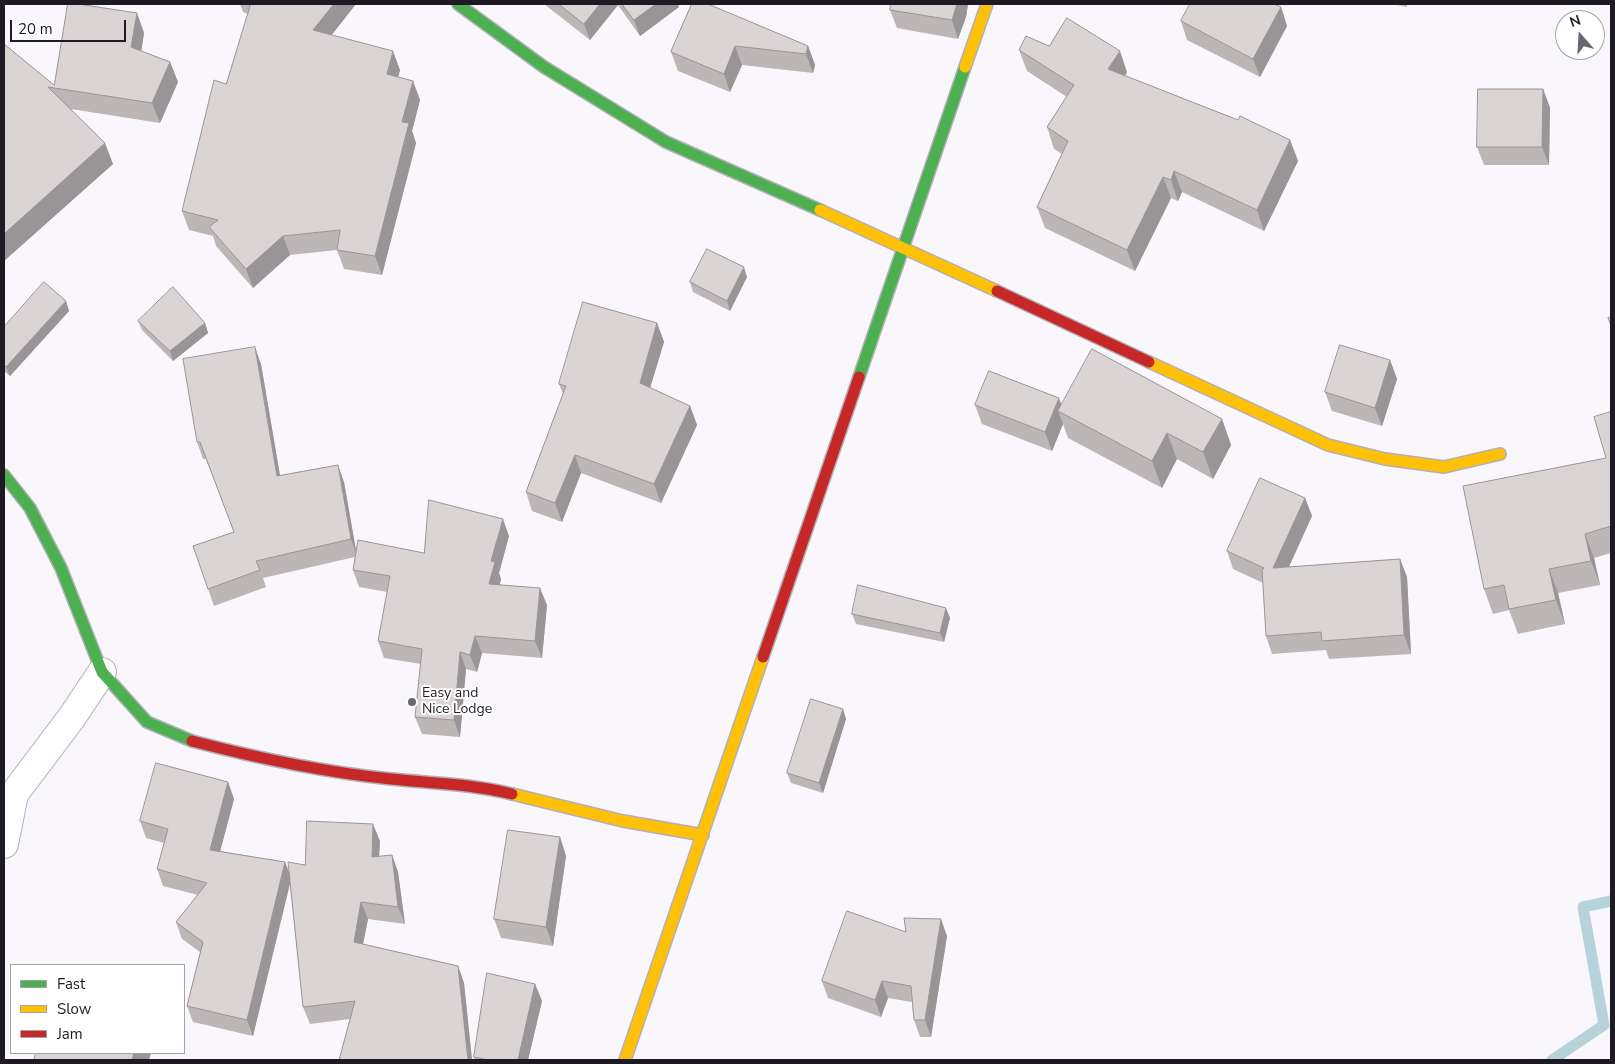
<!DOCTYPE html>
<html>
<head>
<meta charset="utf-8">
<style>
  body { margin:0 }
  #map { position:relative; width:1615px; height:1064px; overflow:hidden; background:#f9f7fc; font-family:"Nunito Sans",sans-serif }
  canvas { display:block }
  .frame { position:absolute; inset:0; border:5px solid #1e1a23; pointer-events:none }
  .legend { position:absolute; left:10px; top:964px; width:175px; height:90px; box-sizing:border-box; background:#fff; border:1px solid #a5a3a7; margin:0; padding:6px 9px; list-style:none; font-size:15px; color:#1e1a23 }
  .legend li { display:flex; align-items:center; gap:10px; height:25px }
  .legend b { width:25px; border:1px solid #a5a3a7 }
  .north { position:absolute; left:1555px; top:10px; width:50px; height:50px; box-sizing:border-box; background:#fff; border:1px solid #a5a3a7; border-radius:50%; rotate:341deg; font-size:14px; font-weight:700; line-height:20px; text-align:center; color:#1e1a23 }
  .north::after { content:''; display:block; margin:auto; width:18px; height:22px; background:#6b676f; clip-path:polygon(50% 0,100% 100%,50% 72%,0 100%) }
  .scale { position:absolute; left:10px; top:20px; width:116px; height:22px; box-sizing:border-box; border:2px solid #1e1a23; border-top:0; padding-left:6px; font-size:15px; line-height:18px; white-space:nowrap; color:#1e1a23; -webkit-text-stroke:4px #fff; paint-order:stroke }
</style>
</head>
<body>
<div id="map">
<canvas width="1615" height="1064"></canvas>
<div class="frame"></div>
<ul class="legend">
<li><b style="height:6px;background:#4caf50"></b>Fast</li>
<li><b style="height:6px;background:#ffc107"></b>Slow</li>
<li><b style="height:6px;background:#c62828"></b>Jam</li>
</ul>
<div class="north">N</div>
<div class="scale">20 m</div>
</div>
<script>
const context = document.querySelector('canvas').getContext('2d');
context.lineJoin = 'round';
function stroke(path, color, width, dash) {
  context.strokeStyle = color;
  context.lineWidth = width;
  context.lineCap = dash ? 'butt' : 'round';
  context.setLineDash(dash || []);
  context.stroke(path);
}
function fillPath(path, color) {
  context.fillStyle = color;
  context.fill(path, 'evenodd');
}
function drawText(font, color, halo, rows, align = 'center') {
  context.font = font + ' "Nunito Sans",sans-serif';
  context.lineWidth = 4;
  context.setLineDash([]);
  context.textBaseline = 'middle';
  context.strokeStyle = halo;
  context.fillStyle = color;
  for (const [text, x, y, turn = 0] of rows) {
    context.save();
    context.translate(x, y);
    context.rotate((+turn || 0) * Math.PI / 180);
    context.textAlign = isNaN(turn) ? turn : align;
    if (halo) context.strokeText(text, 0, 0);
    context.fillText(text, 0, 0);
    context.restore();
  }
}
const stream = new Path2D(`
  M1552 1060 1604 1025 1583 907 1611 901`);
const street = new Path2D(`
  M4 844 14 794 72 717 102 672`);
const fast = new Path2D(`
  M458 4 544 67 666 142 820 210
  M859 377 965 67
  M4 475 30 508 61 568 102 672 147 722 192 741`);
const slow = new Path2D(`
  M965 67 987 4
  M820 210 997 291
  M1149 362 1328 445 1385 459 1444 467 1500 454
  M512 794 623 821 703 835
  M625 1060 763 657`);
const jam = new Path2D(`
  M997 291 1149 362
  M763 657 859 377
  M192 741C257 758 323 772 391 779 431 783 473 784 512 794`);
const wall = new Path2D(`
  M240 4H356L331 35 400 70 398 77 413 81 420 100 412 131 416 143 382 275 344 269 337 250 290 255 253 288 216 246 213 236 189 230 182 211 226 84 248 14 243 12Z
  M544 4H678L679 7 640 36 618 5 590 40Z
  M692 4 808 46 815 65 813 73 742 65 730 92 678 71 671 52Z
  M891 4H968L966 17 958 39 897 28 890 10Z
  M1392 4H1407V7Z
  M1281 7 1287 26 1260 77 1187 40 1181 21Z
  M137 13 144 33 141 51 170 62 178 82 160 123 71 109 113 164 4 261V44L54 85Z
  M1049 46 1127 72 1125 76 1290 140 1298 161 1264 231 1182 192 1178 201 1171 198 1135 271 1045 228 1037 207 1062 154 1054 149 1047 127 1067 97 1027 71 1019 50Z
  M1543 89 1550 108 1549 165H1484L1477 147Z
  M747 277 730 311 693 292 690 282Z
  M66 301 69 311 10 376 4 371V327Z
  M138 321 205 323 208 333 173 361 142 330Z
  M657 323 664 342 650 388 690 406 697 425 661 503 581 473 562 522 532 511 526 492 563 394 559 384Z
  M1390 360 1397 379 1382 426 1332 411 1325 392Z
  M261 364 280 476 344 482 356 551 424 553 509 536 499 573 501 579 500 584 547 605 542 658 482 653 477 672 466 669 460 737 422 734 415 717 421 664 384 658 378 641 387 592 359 587 353 570 355 557 263 578 266 587 214 606 193 546 234 532 206 459H203L197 442Z
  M975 405H1061L1222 419 1231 445 1213 479 1177 459 1162 488 1068 438 1063 424 1052 451 982 424Z
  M1611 412V553L1594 558 1600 585 1558 593 1565 624 1518 634 1509 610 1493 614 1484 589 1606 458Z
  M1305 498 1312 516 1289 567 1400 559 1407 577 1411 654 1329 659 1326 650 1272 654 1266 636 1263 583 1233 569 1227 551Z
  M852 614 950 618 944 642 856 624Z
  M843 709 846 719 823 793 791 783 787 773Z
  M228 782 234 799 220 851 285 862 289 871 305 865 380 841 379 856 392 855 398 872 405 924 368 919 363 944 458 966 464 983 472 1060H339L350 1019 310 1024 303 1007 290 884 253 1036 193 1022 187 1006 200 952 182 939 176 922 198 895 163 886 157 869 164 843 146 838 140 821Z
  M560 837 566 856 553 946 501 938 494 919Z
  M906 932 947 936 931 1037H920L914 1020 912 1002 888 998 881 1017 828 998 822 981Z
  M535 984 542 1001 528 1060H475L474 1057Z`);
const shadedWall = new Path2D(`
  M334 4H356L320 50 313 30Z
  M600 4H617L618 5 590 40 584 24Z
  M656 4H678L679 7 640 36 634 20Z
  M957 4H968L966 17 958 39 952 20Z
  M1281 7 1287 26 1260 77 1253 59Z
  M137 13 144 33 139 67 131 47Z
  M735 46 742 65 730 92 724 74Z
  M808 46 815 65 813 73 806 54Z
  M393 51 400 70 394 93 387 74Z
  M1120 51 1127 72 1116 90 1108 69Z
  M170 62 178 82 160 123 152 103Z
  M413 81 420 100 412 131 416 143 382 275 375 256 402 122Z
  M1543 89 1550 108 1549 165 1542 147Z
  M1290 140 1298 161 1264 231 1257 210Z
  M105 143 113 164 4 261V234Z
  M1174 171 1182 192 1178 201 1171 180Z
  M1163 177 1171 198 1135 271 1127 250Z
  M283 236 290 255 253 288 246 269Z
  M744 267 747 277 730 311 727 301Z
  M66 301 69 311 10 376 6 367Z
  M205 323 208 333 173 361 170 351Z
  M657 323 664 342 646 401 640 383Z
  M255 347 261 364 283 493 277 476Z
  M1390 360 1397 379 1382 426 1375 408Z
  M1059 398 1065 415 1058 411 1063 424 1052 451 1045 432Z
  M690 406 697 425 661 503 654 484Z
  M1222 419 1231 445 1213 479 1203 452Z
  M1167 433 1177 459 1162 488 1152 461Z
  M575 455 581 473 562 522 555 503Z
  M338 465 344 482 357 556 351 539Z
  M1305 498 1312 516 1280 586 1273 568Z
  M503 519 509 536 499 573 501 579 495 601 489 584 491 561Z
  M1585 534 1594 558 1600 585 1591 561Z
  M1400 559 1407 577 1411 654 1404 635Z
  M1549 569 1558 593 1565 624 1556 600Z
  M540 588 547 605 542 658 535 641Z
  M946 608 950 618 944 642 940 633Z
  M475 636 482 653 477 672 470 655Z
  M460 652 466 669 460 737 454 720Z
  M843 709 846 719 823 793 819 783Z
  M228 782 234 799 216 867 210 850Z
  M373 824 380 841 378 874 372 857Z
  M560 837 566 856 553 946 546 927Z
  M392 855 398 872 405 924 398 907Z
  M285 862 291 879 253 1036 247 1020Z
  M361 902 368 919 360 959 354 942Z
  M941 919 947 936 931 1037 925 1020Z
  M458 966 464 983 472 1060H468Z
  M882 981 888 998 881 1017 875 1000Z
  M535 984 542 1001 528 1060H518Z
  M134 1053H151L149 1060H132Z`);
const building = new Path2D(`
  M68 4H78L137 13 131 47 170 62 152 103 48 87 105 143 4 234V44L54 85Z
  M251 4H334L313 30 393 51 387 74 413 81 402 122 409 123 375 256 337 250 340 230 283 236 246 269 209 227 218 220 182 211 214 80 226 84Z
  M559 4H600L584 24Z
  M622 4H656L634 20Z
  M692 4H708L808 46 806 54 735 46 724 74 671 52Z
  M891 4H957L952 20 890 10Z
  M1190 4H1274L1281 7 1253 59 1181 21Z
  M1067 18 1120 51 1108 69 1238 120 1240 116 1290 140 1257 210 1174 171 1171 180 1163 177 1127 250 1037 207 1068 141 1047 127 1074 85 1019 50 1026 36 1049 46Z
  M1478 89H1543L1542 147H1477Z
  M707 249 744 267 727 301 690 282Z
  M44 282 66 301 6 367 4 365V327Z
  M173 287 205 323 170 351 138 321Z
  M583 302 657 323 640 383 690 406 654 484 575 455 555 503 526 492 566 386 559 384Z
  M1611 317V326L1608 318Z
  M1340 345 1390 360 1375 408 1325 392Z
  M255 347 277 476 338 465 351 539 256 561 260 570 208 589 193 546 234 532 200 442H197L183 359Z
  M1092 349 1222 419 1203 452 1167 433 1152 461 1058 411Z
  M989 371 1059 398 1045 432 975 405Z
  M1611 412V526L1585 534 1591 561 1549 569 1556 600 1509 609 1504 585 1484 589 1463 486 1606 458 1594 417Z
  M1260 478 1305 498 1273 568 1400 559 1404 635 1322 641 1321 632 1266 636 1262 569 1264 568 1227 551Z
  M429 500 503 519 491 561 495 562 489 584 540 588 535 641 475 636 470 655 460 652 454 720 415 717 422 649 378 641 390 576 353 570 358 540 424 553Z
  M858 585 946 608 940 633 852 614Z
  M811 699 843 709 819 783 787 773Z
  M156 763 228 782 210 850 285 862 247 1020 187 1006 203 942 176 922 207 883 157 869 168 829 140 821Z
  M307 821 373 824 372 857 392 855 398 907 361 902 354 942 458 966 468 1060H339L355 1001 303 1007 288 862 305 865Z
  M508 830 560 837 546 927 494 919Z
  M847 911 906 932 904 918 941 919 925 1020H914L911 986 882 981 875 1000 822 981Z
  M487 973 535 984 518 1060H488L474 1057Z
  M36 1053H134L132 1060H34Z`);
const markers = [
  [412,702,5,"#6b676f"]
];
const poiNames = [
  ["Easy and",422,694],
  ["Nice Lodge",422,710]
];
stroke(stream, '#b7d3da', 11);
stroke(street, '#b2afb6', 30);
stroke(fast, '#b2afb6', 14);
stroke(slow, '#b2afb6', 14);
stroke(jam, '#b2afb6', 14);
stroke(street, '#fefeff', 28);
stroke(fast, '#4caf50', 11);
stroke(slow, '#ffc107', 11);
stroke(jam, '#c62828', 11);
fillPath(wall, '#bcb6b7');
fillPath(shadedWall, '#999495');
fillPath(building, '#dbd4d5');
stroke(building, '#999495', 1);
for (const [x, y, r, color] of markers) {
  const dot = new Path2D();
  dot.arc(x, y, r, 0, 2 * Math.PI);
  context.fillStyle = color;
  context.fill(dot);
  stroke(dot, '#fff', 2);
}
drawText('14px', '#1e1a23', '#fff', poiNames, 'left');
</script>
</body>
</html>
